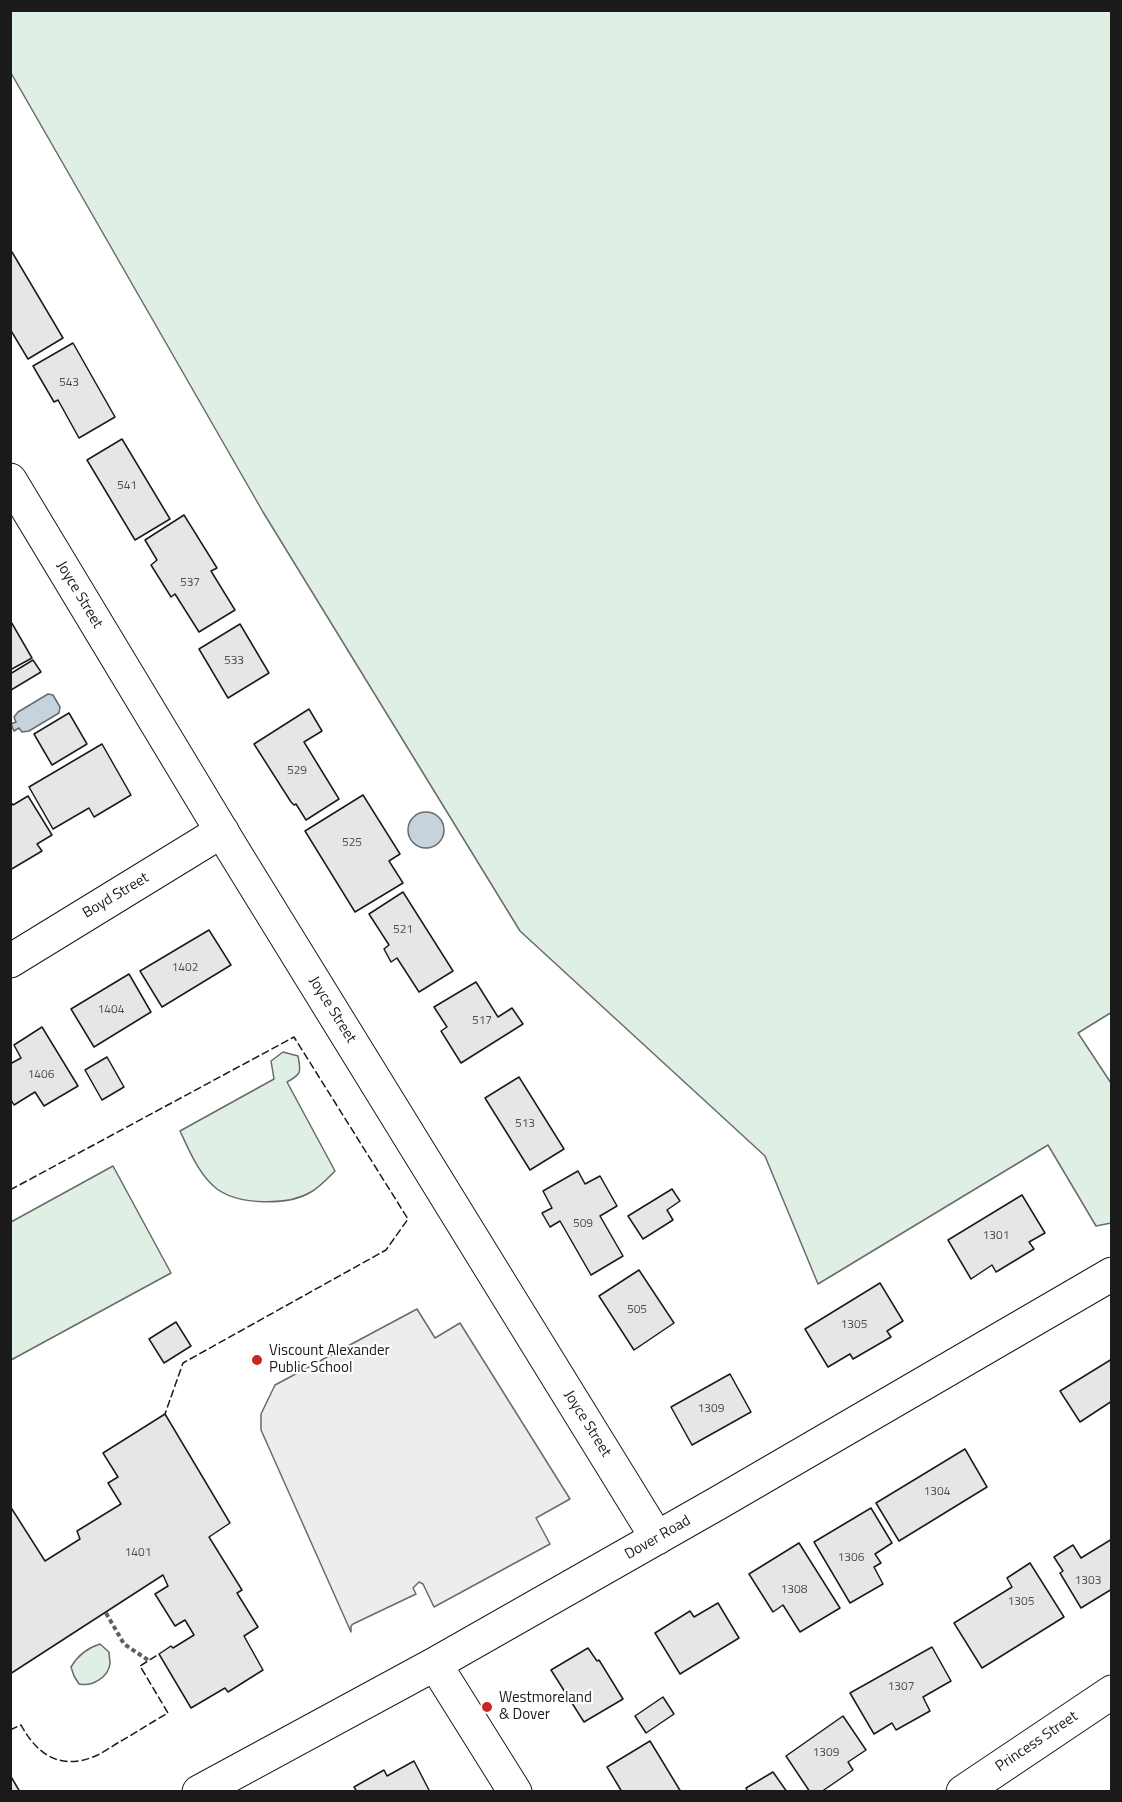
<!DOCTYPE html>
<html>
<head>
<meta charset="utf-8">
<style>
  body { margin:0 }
  #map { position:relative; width:1122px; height:1802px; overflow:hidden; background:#fff; font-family:"Titillium Web",sans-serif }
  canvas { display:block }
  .frame { position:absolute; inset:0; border:12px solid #1a1a1a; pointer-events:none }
</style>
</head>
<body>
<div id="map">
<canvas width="1122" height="1802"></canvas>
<div class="frame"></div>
</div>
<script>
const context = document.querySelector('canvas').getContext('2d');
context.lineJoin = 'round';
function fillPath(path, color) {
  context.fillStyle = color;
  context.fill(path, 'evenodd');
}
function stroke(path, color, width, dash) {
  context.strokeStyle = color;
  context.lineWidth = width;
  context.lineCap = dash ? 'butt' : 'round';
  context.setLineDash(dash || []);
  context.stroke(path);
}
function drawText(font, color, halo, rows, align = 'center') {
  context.font = font + ' "Titillium Web",sans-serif';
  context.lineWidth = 4.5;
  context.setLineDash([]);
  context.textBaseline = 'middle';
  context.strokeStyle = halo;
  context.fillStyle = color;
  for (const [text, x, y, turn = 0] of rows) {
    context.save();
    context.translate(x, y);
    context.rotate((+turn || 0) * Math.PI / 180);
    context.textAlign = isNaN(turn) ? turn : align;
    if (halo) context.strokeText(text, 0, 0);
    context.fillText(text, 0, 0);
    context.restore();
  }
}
const green = new Path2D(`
  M10 11H1111L1112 1012 1078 1033 1111 1083V1223L1096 1226 1048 1145 818 1284 765 1156 520 931 263 512 11 73Z
  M283 1052 298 1056C301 1072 302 1074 287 1082L335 1171C328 1178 320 1187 311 1192 288 1206 239 1205 217 1189 199 1175 190 1152 180 1131L274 1079 271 1061Z
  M113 1166 171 1273 11 1360V1222Z
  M100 1644 109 1652C109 1656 110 1660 110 1663 109 1677 92 1687 79 1684L74 1676 71 1667C78 1655 87 1648 100 1644Z`);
const parking = new Path2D(`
  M417 1309 435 1338 460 1323 570 1499 536 1518 550 1544 434 1607 423 1584 419 1582 413 1588 416 1594 353 1624 351 1626V1632L261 1430V1414L275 1385Z`);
const water = new Path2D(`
  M48 694 53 695 60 707 59 713 29 731 22 732 19 728 14 731 11 724 16 722 14 717 18 712Z
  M408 830a18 18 0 1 1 36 0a18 18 0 1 1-36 0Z`);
const building = new Path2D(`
  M12 252 63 338 28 359 10 329V253Z
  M73 343 115 417 79 438 58 400 54 402 33 366Z
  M122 439 170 519 135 540 87 460Z
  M184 515 217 568 211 571 235 610 199 632 175 594 171 597 151 565 157 560 145 540Z
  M10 620 32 658 10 670Z
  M240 624 269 673 228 698 199 649Z
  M33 660 41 672 11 690 10 674Z
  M309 709 322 731 304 742 339 799 306 820 296 804 294 805 291 802 254 744Z
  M69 713 87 744 52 765 34 734Z
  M102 744 131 795 94 817 89 808 53 829 29 787Z
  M363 795 400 854 389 861 403 883 355 912 305 831Z
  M28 796 52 835 37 844 42 851 10 870V801L13 805Z
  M403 892 453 971 419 992 397 958 391 962 384 949 389 945 369 914Z
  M209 930 231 965 162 1007 140 971Z
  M129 974 151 1012 94 1047 71 1009Z
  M476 982 498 1017 512 1008 523 1024 461 1063 441 1031 447 1027 434 1007Z
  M42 1027 78 1086 44 1106 35 1092 14 1105 10 1098V1064L21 1058 14 1045Z
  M107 1057 124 1087 102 1100 85 1070Z
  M519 1077 564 1149 530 1170 485 1098Z
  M578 1171 585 1184 600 1176 617 1206 600 1216 623 1256 591 1275 560 1221 550 1227 542 1213 552 1208 543 1191Z
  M672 1189 680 1201 667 1210 673 1220 643 1239 628 1216Z
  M1022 1195 1045 1233 1029 1242 1034 1249 996 1272 992 1265 971 1279 948 1240Z
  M639 1270 674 1323 634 1350 599 1296Z
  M880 1283 903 1321 887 1331 891 1337 853 1359 850 1354 828 1367 805 1329Z
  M176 1322 191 1346 164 1363 149 1339Z
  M1112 1359V1401L1080 1422 1060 1391Z
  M730 1374 751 1412 692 1445 671 1407Z
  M165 1414 230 1523 209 1537 242 1590 237 1593 258 1627 244 1636 263 1670 228 1692 225 1688 191 1708 159 1654 171 1646 173 1648 194 1635 185 1620 175 1626 155 1594 168 1586 163 1575 10 1674V1506L45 1561 80 1539 77 1531 121 1504 108 1483 118 1477 103 1453Z
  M965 1449 987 1487 899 1541 876 1503Z
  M871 1508 892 1543 875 1554 881 1563 874 1567 883 1584 850 1603 814 1542Z
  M1112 1539V1589L1081 1608 1060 1573 1063 1571 1054 1557 1073 1545 1081 1558Z
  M799 1543 840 1608 800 1632 783 1605 773 1612 749 1574Z
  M1030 1563 1064 1617 982 1668 954 1623 1012 1587 1007 1578Z
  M718 1603 739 1638 680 1674 655 1633 690 1611 694 1617Z
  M932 1647 951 1681 923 1697 930 1711 896 1730 892 1723 874 1734 850 1693Z
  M588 1648 597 1661 599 1660 623 1699 584 1722 551 1670Z
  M663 1697 674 1714 646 1733 635 1716Z
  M843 1716 866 1750 848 1762 853 1770 821 1792H810L786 1756Z
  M650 1741 681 1792H622L607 1767Z
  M414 1761 430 1792H357L354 1787 384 1770 387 1776Z
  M773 1772 787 1792H748L746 1788Z
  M10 1775 20 1792H10Z`);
const path = new Path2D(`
  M106 1613 124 1644 148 1660`);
const minor = new Path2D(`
  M10 480 233 850 657 1538
  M10 961 222 831
  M435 1664 515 1792
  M199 1792 435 1664 718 1503 1112 1274
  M963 1792 1112 1692`);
const fence = new Path2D(`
  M10 1190 294 1037 408 1219 386 1250 183 1363 165 1414
  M10 1730 21 1725C37 1754 59 1770 93 1757 102 1754 112 1746 121 1741 137 1732 152 1722 168 1713L140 1666 159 1654`);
const markers = [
  [257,1360,6,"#c62828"],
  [487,1707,6,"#c62828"]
];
const numberNames = [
  ["543",69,383],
  ["541",127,486],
  ["537",190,583],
  ["533",234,661],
  ["529",297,771],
  ["525",352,843],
  ["521",403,930],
  ["1402",185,968],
  ["1404",111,1010],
  ["517",482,1021],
  ["1406",41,1075],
  ["513",525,1124],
  ["509",583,1224],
  ["1301",996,1236],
  ["505",637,1310],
  ["1305",854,1325],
  ["1309",711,1409],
  ["1304",937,1492],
  ["1401",138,1553],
  ["1306",851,1558],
  ["1303",1088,1581],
  ["1308",794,1590],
  ["1305",1021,1602],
  ["1307",901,1687],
  ["1309",826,1753]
];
const streetNames = [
  ["Joyce Street",79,595,59],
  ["Boyd Street",116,896,-31],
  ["Joyce Street",332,1010,58],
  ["Joyce Street",587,1424,58],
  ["Dover Road",658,1538,-30],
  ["Princess Street",1037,1742,-34]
];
const poiNames = [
  ["Viscount Alexander",269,1351],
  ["Public School",269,1368],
  ["Westmoreland",499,1698],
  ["& Dover",499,1715]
];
fillPath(green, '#e0efe3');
stroke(green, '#6a6a6a', 1.5);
fillPath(parking, '#ededed');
stroke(parking, '#6a6a6a', 1.5);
fillPath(water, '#c6d2dc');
stroke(water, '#6a6a6a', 1.5);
fillPath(building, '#e6e6e6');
stroke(building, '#1a1a1a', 1.5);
stroke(minor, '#1a1a1a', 35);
stroke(path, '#5f5f5f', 4, [4.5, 3]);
stroke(minor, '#fff', 33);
stroke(fence, '#1a1a1a', 1.5, [8, 3]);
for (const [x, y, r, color] of markers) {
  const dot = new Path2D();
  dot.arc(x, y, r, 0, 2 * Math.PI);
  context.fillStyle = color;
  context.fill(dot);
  stroke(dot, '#fff', 2);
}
drawText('12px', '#4d4d4d', null, numberNames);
drawText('15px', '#1a1a1a', '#fff', streetNames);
drawText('15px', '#1a1a1a', '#fff', poiNames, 'left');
</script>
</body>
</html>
